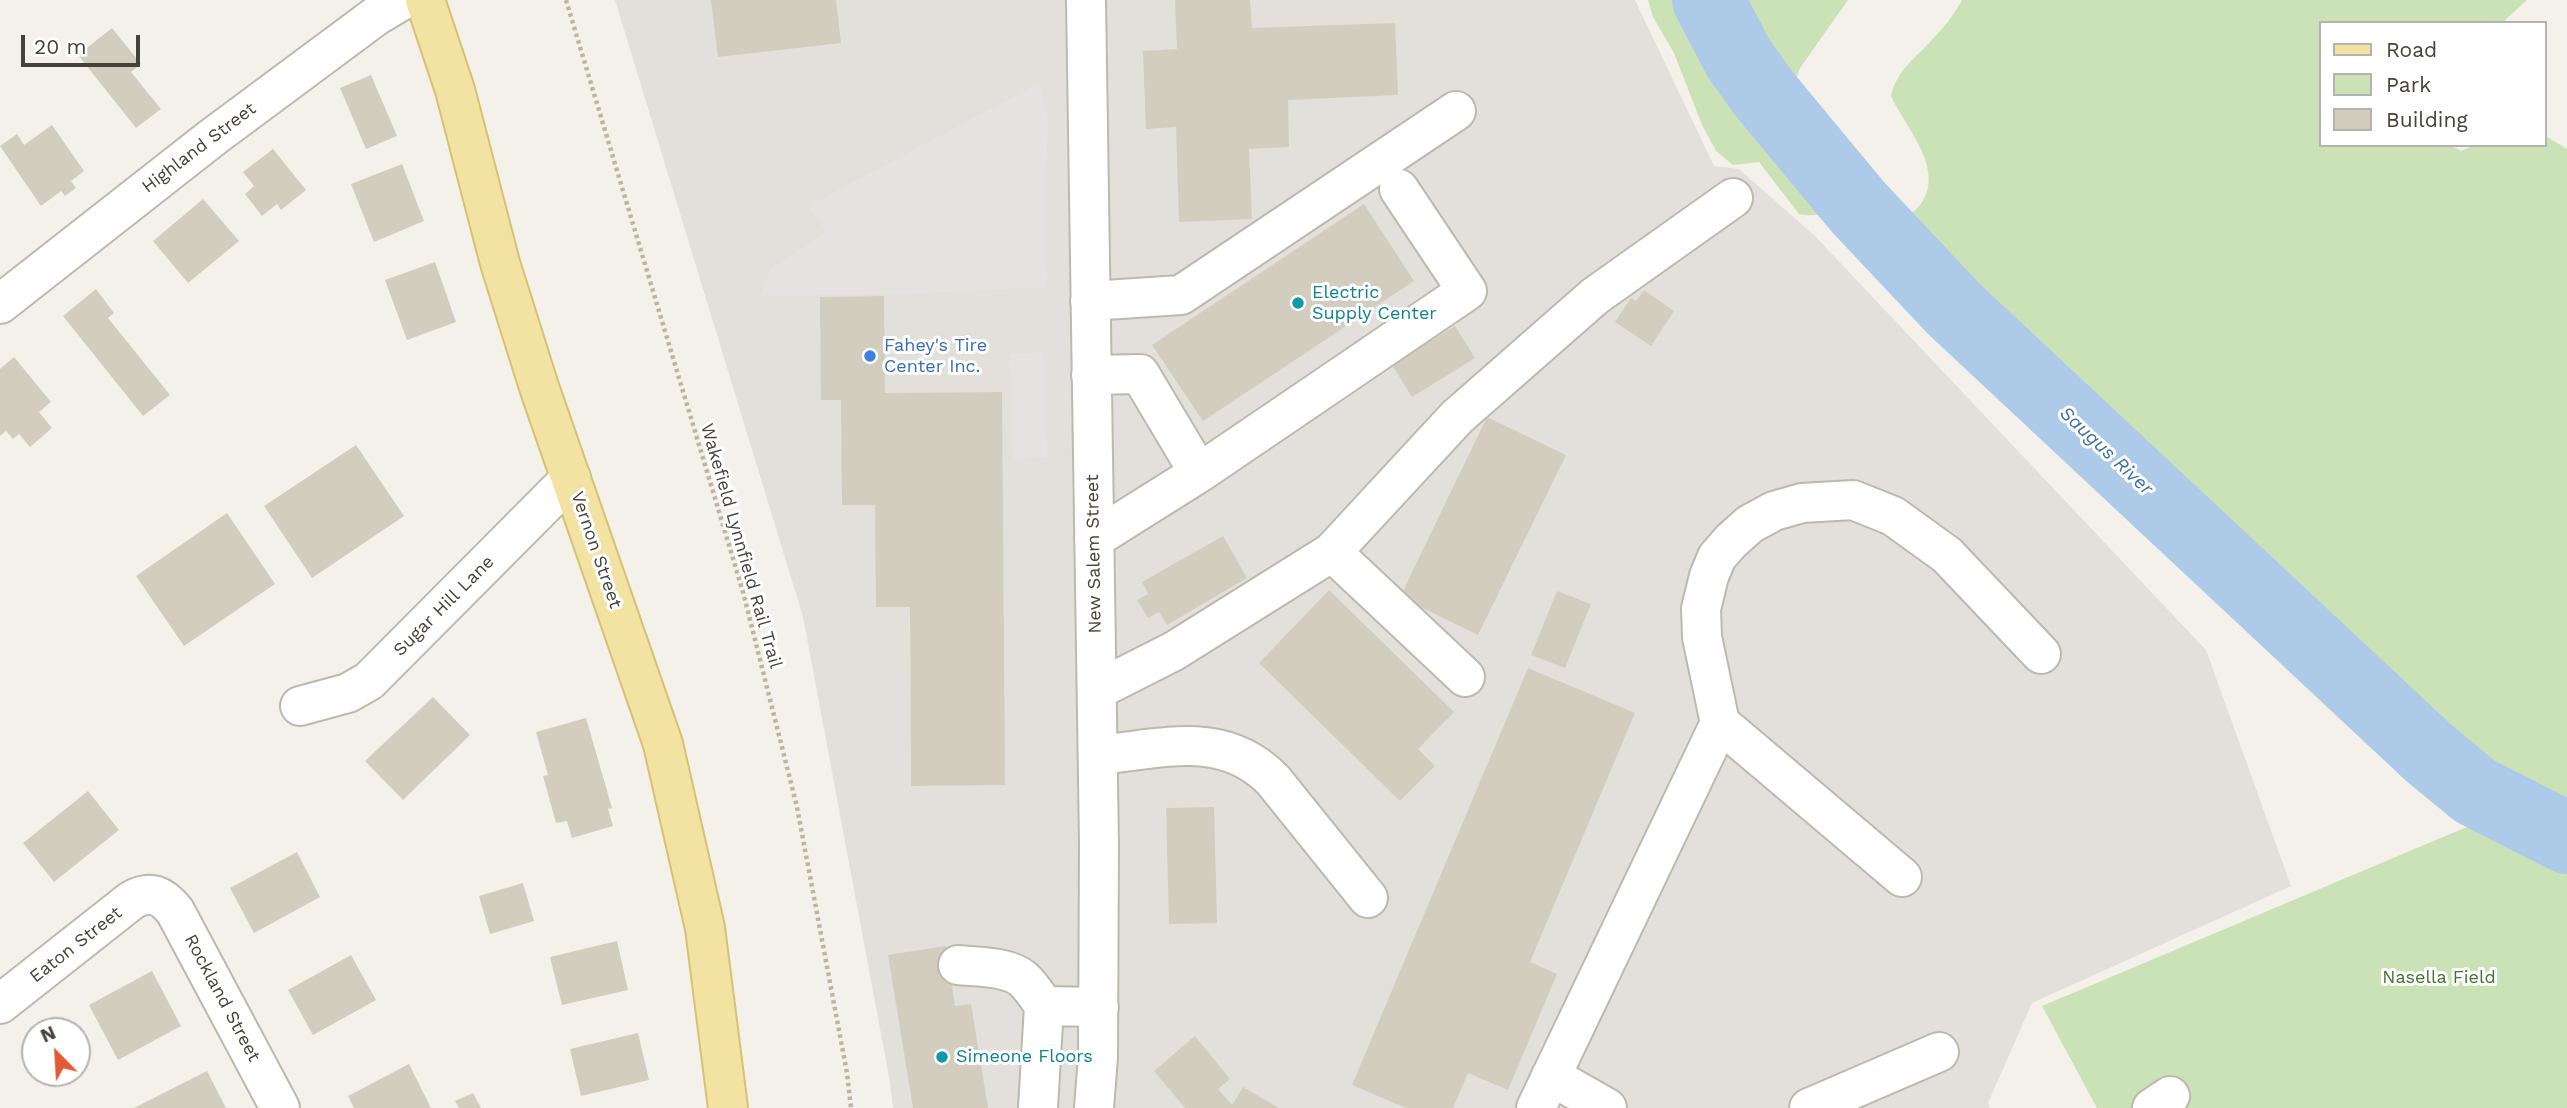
<!DOCTYPE html>
<html>
<head>
<meta charset="utf-8">
<style>
  body { margin:0 }
  #map { position:relative; width:2567px; height:1108px; overflow:hidden; background:#f3f1ea; font-family:"Work Sans",sans-serif }
  canvas { display:block }
  .legend { position:absolute; left:2319px; top:21px; width:228px; height:126px; box-sizing:border-box; background:#fff; border:2px solid #b5b3b0; margin:0; padding:9px 12px; list-style:none; font-size:21px; color:#464239 }
  .legend li { display:flex; align-items:center; gap:14px; height:35px }
  .legend b { width:35px; border:2px solid #b5b3b0 }
  .north { position:absolute; left:21px; top:1017px; width:70px; height:70px; box-sizing:border-box; background:#fff; border:2px solid #b5b3b0; border-radius:50%; rotate:336deg; font-size:19px; font-weight:700; line-height:28px; text-align:center; color:#464239 }
  .north::after { content:''; display:block; margin:auto; width:24px; height:32px; background:#e25a31; clip-path:polygon(50% 0,100% 100%,50% 72%,0 100%) }
  .scale { position:absolute; left:21px; top:35px; width:119px; height:32px; box-sizing:border-box; border:4px solid #464239; border-top:0; padding-left:9px; font-size:21px; line-height:24px; white-space:nowrap; color:#464239; -webkit-text-stroke:5px #fff; paint-order:stroke }
</style>
</head>
<body>
<div id="map">
<canvas width="2567" height="1108"></canvas>
<ul class="legend">
<li><b style="height:9px;background:#f3e3a2"></b>Road</li>
<li><b style="height:19px;background:#cbe2b7"></b>Park</li>
<li><b style="height:19px;background:#d3cdc0"></b>Building</li>
</ul>
<div class="north">N</div>
<div class="scale">20 m</div>
</div>
<script>
const context = document.querySelector('canvas').getContext('2d');
context.lineJoin = 'round';
function fillPath(path, color) {
  context.fillStyle = color;
  context.fill(path, 'evenodd');
}
function stroke(path, color, width, dash) {
  context.strokeStyle = color;
  context.lineWidth = width;
  context.lineCap = dash ? 'butt' : 'round';
  context.setLineDash(dash || []);
  context.stroke(path);
}
function drawText(font, color, halo, rows, align = 'center') {
  context.font = font + ' "Work Sans",sans-serif';
  context.lineWidth = 6;
  context.setLineDash([]);
  context.textBaseline = 'middle';
  context.strokeStyle = halo;
  context.fillStyle = color;
  for (const [text, x, y, turn = 0] of rows) {
    context.save();
    context.translate(x, y);
    context.rotate((+turn || 0) * Math.PI / 180);
    context.textAlign = isNaN(turn) ? turn : align;
    if (halo) context.strokeText(text, 0, 0);
    context.fillText(text, 0, 0);
    context.restore();
  }
}
const industrial = new Path2D(`
  M615 0H1635L1714 166 1739 169 1814 235 2206 650 2291 886 2032 1003 1988 1103 1990 1108H893L890 1082 803 617Z`);
const green = new Path2D(`
  M1648 0H1848L1800 68 1791 94 1804 123 1827 131 1866 175 1877 194 1897 216C1908 216 1914 213 1920 205 1947 170 1905 127 1891 96 1897 71 1912 61 1929 43 1942 30 1953 16 1962 0H2527L2502 23H2320V145H2450L2461 151 2475 145H2544V135L2567 149V1108H2097L2042 1006 2481 821 2455 800 2418 760 2290 635 1854 251C1845 237 1837 215 1817 215 1809 215 1807 216 1799 214L1759 162 1733 165 1716 151 1702 125 1674 53 1653 17Z`);
const parking = new Path2D(`
  M1039 83 1048 120 1044 222 1047 287 897 294 760 296 771 268 826 232 808 206Z
  M1043 352 1047 457 1013 459 1009 354Z`);
const river = new Path2D(`
  M1708 0 1739 59 1765 95 1858 207 1954 309 2429 753 2475 791 2567 838`);
const building = new Path2D(`
  M711 0H836L841 43 718 57Z
  M1175 0H1250L1252 28 1395 23 1398 95 1288 100 1289 147 1249 149 1252 219 1179 222 1176 127 1146 129 1143 51 1177 49Z
  M112 28 141 64 131 72 161 109 136 128 78 55Z
  M371 75 397 136 366 149 340 88Z
  M52 125 84 171 71 181 76 188 65 196 61 191 41 206 0 146 17 134 24 145Z
  M273 149 306 190 281 210 277 204 262 216 245 194 254 186 243 172Z
  M402 164 424 221 374 242 351 184Z
  M203 199 239 241 188 283 153 241Z
  M1364 204 1414 281 1203 421 1152 345Z
  M435 262 456 322 407 340 385 280Z
  M96 289 114 313 108 318 170 395 143 416 63 316Z
  M1644 290 1674 311 1651 346 1615 322 1631 298 1636 301Z
  M884 296 885 393 1002 392 1005 785 911 786 910 607H876L875 505H842L841 400H821L820 297Z
  M1455 326 1475 358 1412 397 1392 365Z
  M14 357 51 402 39 412 52 428 30 447 19 434 13 439 6 431 0 436V369Z
  M1487 417 1566 455 1478 635 1400 597Z
  M356 445 404 516 312 578 264 506Z
  M227 513 275 584 184 646 136 576Z
  M1223 536 1247 578 1167 625 1159 612 1148 618 1137 600 1148 594 1142 582Z
  M1329 590 1454 712 1418 749 1435 766 1400 801 1259 663Z
  M1557 591 1591 604 1565 668 1531 655Z
  M1528 668 1635 713 1530 962 1557 974 1508 1090 1468 1073 1453 1108H1406L1352 1085Z
  M433 697 470 735 403 800 365 761Z
  M586 718 612 808 608 809 613 826 572 838 567 821 556 823 543 776 548 775 536 732Z
  M88 791 119 830 54 882 23 843Z
  M1214 807 1217 923 1169 924 1166 808Z
  M297 852 320 897 254 933 230 888Z
  M523 883 534 921 490 934 479 896Z
  M617 941 628 990 562 1005 550 957Z
  M946 946 955 1006 971 1004 988 1108H913L888 955Z
  M351 955 376 1000 313 1035 288 990Z
  M152 971 181 1026 118 1060 89 1005Z
  M638 1033 649 1080 581 1096 570 1049Z
  M1195 1036 1230 1079 1218 1089 1232 1105 1243 1087 1279 1108H1185L1154 1071Z
  M409 1064 431 1108H354L348 1096Z
  M207 1071 226 1108H134Z
  M473 1093 481 1108H459L455 1101Z`);
const path = new Path2D(`
  M566 0 743 592 797 807 847 1073 851 1108`);
const minor = new Path2D(`
  M1086 0 1099 844 1098 1057 1094 1108
  M1090 301 1181 295 1456 111
  M0 304 213 137 376 16 403 0
  M1091 375 1140 374 1199 473 1094 539
  M1199 473 1467 291 1399 189
  M1332 552 1465 677
  M1097 690 1174 651 1332 552 1457 417 1595 296 1733 198
  M300 706 348 693 369 681 571 478
  M1720 723 1902 877
  M1098 755C1162 749 1223 729 1273 780L1368 898
  M958 965C978 967 1007 966 1023 979 1031 986 1038 997 1044 1006
  M0 1004 132 900C151 890 162 895 175 911L280 1108
  M1551 1076 1607 1108
  M1038 1108 1044 1006 1099 1007
  M1536 1108 1720 723 1702 637 1701 609 1709 576 1717 557 1731 541 1750 524 1774 511 1802 503 1853 500 1893 516 1947 555 2041 654
  M1809 1108 1939 1052
  M2152 1108 2170 1096`);
const major = new Path2D(`
  M425 0 455 90 500 263 539 387 663 744 705 928 728 1108`);
const markers = [
  [1298,303,7,"#0f9aa8"],
  [870,356,7,"#3f7fe0"],
  [942,1057,7,"#0f9aa8"]
];
const streetNames = [
  ["Highland Street",199,148,-37],
  ["Wakefield Lynnfield Rail Trail",741,546,74],
  ["Vernon Street",596,550,71],
  ["New Salem Street",1094,554,-91],
  ["Sugar Hill Lane",444,606,-45],
  ["Eaton Street",76,945,-38],
  ["Rockland Street",222,998,62]
];
const cultureNames = [
  ["Electric",1312,293],
  ["Supply Center",1312,314],
  ["Simeone Floors",956,1057]
];
const shopNames = [
  ["Fahey's Tire",884,346],
  ["Center Inc.",884,367]
];
const parkNames = [
  ["Nasella Field",2439,978]
];
const waterNames = [
  ["Saugus River",2106,451,43]
];
fillPath(industrial, '#e3e0db');
fillPath(green, '#cbe2b7');
fillPath(parking, '#e5e3e1');
stroke(river, '#adcbe9', 72);
fillPath(building, '#d3cdc0');
stroke(minor, '#bdb9ad', 42);
stroke(major, '#d7c174', 42);
stroke(path, '#beb5a0', 4.5, [3.5, 3.5]);
stroke(minor, '#fff', 38);
stroke(major, '#f3e3a2', 38);
for (const [x, y, r, color] of markers) {
  const dot = new Path2D();
  dot.arc(x, y, r, 0, 2 * Math.PI);
  context.fillStyle = color;
  context.fill(dot);
  stroke(dot, '#fff', 2.5);
}
drawText('18px', '#464239', '#fff', streetNames);
drawText('18px', '#0d838f', '#fff', cultureNames, 'left');
drawText('18px', '#366cbe', '#fff', shopNames, 'left');
drawText('18px', '#457232', '#fff', parkNames);
drawText('italic 19px', '#3d71a6', '#fff', waterNames);
</script>
</body>
</html>
